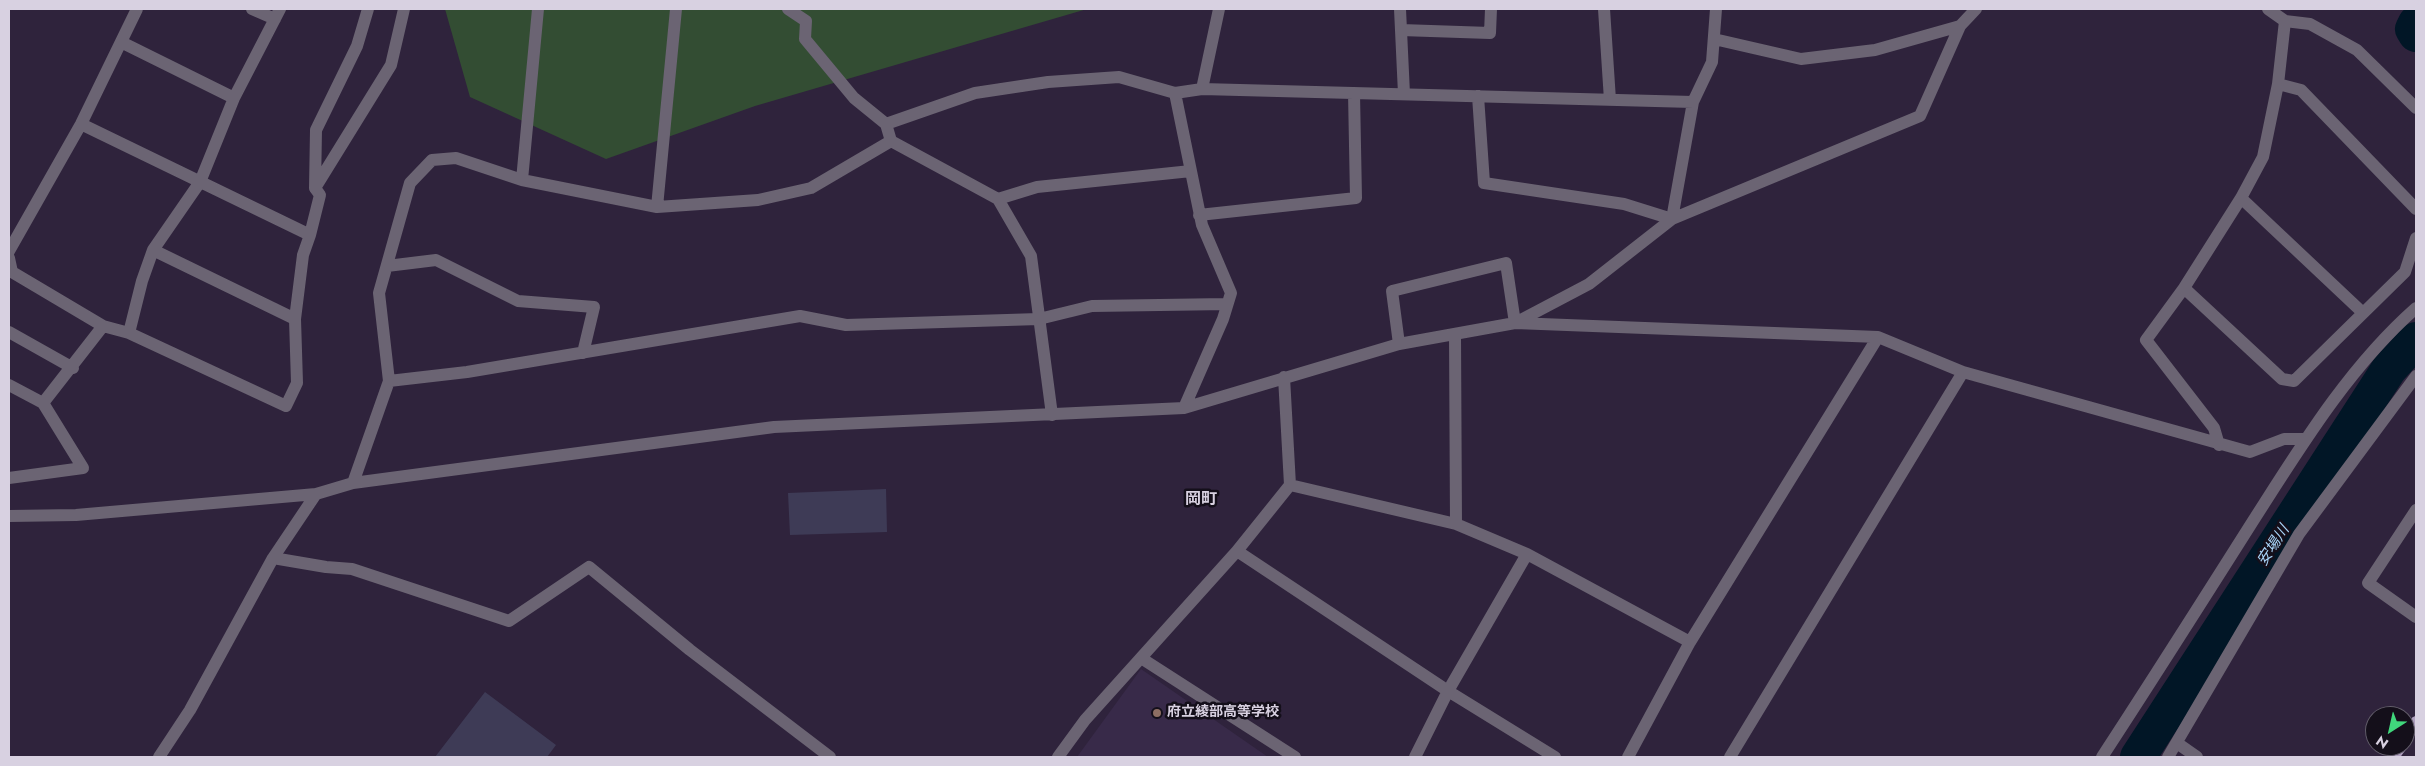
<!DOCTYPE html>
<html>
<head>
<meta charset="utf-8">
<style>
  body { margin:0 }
  #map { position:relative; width:2425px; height:766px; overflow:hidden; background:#2f233c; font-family:Jost,sans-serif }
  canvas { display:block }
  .frame { position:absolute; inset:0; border:10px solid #d8d1e1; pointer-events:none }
  .north { position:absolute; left:2365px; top:706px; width:50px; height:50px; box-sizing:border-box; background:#140f1a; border:1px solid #625d6a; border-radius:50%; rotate:215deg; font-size:14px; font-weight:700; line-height:20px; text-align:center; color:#d8d1e1 }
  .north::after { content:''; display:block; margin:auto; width:18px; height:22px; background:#40d77c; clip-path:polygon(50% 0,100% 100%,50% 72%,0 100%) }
</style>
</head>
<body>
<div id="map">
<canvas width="2425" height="766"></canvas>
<div class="frame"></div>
<div class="north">N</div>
</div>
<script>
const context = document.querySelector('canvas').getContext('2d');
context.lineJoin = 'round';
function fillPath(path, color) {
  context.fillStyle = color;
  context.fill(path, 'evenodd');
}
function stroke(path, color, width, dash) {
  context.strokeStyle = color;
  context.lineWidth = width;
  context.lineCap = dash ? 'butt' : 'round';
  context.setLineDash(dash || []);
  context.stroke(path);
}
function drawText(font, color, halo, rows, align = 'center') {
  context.font = font + ' Jost,"Noto Sans JP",sans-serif';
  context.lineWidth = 5;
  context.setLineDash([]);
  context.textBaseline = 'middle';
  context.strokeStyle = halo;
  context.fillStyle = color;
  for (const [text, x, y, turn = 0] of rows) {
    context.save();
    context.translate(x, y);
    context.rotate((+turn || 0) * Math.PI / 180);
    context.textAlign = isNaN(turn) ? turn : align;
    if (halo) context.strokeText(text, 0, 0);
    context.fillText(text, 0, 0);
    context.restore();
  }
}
const built = new Path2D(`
  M1141 669 1268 757H1077Z`);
const green = new Path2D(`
  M445 9H1087L755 106 606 159 470 97Z`);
const river = new Path2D(`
  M2416 23 2413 29 2416 34
  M2138 757 2389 369 2416 340`);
const building = new Path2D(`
  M886 489 887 532 790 535 788 493Z
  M485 692 556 745 547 757H435Z`);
const minor = new Path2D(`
  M252 9 275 19
  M788 9 806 21 805 39 854 98 886 124
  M1400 9 1404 94
  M1604 9 1610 100
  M2268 9 2285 21 2310 24 2357 50 2416 108
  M1401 30 1490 33 1491 9
  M1714 39 1801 59 1875 50 1960 26
  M121 42 234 98
  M2278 84 2301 90 2416 209
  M1202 89 1219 9
  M1175 93 1202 225 1231 293 1223 319 1184 408
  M1478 96 1484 183 1624 204 1672 219
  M81 124 310 235
  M522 180 538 9
  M315 188 391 65 404 9
  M2241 198 2362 312
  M998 199 1037 187 1191 171
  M657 207 676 9
  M1199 215 1356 198 1354 93
  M1672 219 1693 102 1712 62 1716 9
  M153 250 295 319
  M9 251 81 124 137 9
  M9 258 12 272 103 326 129 333 286 406 297 383 295 319 303 255 310 235 320 195 315 188 316 130 357 46 368 9
  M387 266 436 260 518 301 594 307 583 353
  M2184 288 2282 379 2294 381 2405 272 2416 238
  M1515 323 1589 284 1672 219 1920 116 1960 26 1976 9
  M9 332 73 368
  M129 333 142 281 153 250 200 182 234 98 280 9
  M1455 334 1456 524
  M1399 344 1392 291 1506 263 1515 323
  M389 381 467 372 800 316 846 325 1039 319 1092 306 1227 304
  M9 385 43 403
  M1052 415 1031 256 998 199 891 141 886 124 975 93 1048 82 1119 77 1175 93 1202 89 1693 102
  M2219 445 2214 428 2146 340 2184 288 2241 198 2263 157 2278 84 2285 21
  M9 478 83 468 43 403 103 326
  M353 483 389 381 379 293 410 183 432 160 456 158 522 180 657 207 758 200 811 188 891 141
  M1290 485 1456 524 1527 554 1690 642
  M2416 510 2368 583 2416 617
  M9 516 76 515 316 494 353 483 774 427 1184 408 1399 344 1515 323 1878 337 1963 372 2250 452 2284 439H2306
  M1237 551 1448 691 1555 757
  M273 558 326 567 352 569 509 621 589 567 690 650 830 757
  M1141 658 1295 757
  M2177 743 2197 757
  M159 757 190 710 273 558 316 494
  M1058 757 1085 720 1237 551 1290 485 1284 377
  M1415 757 1448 691 1527 554
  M1628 757 1690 642 1878 337
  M1730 757 1963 372
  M2102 757C2153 679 2203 600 2253 521 2301 446 2349 367 2416 308
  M2168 757 2299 534 2416 376`);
const major = new Path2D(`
  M2405 739 2416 722
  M2393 757 2401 746`);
const markers = [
  [1157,713,5,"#8d6e63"]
];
const poiNames = [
  ["府立綾部高等学校",1167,713]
];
const waterNames = [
  ["安場川",2274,546,-57]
];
const quarterNames = [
  ["岡町",1201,500]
];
fillPath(built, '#382a49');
fillPath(green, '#334d33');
stroke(river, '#011626', 36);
fillPath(building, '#3e3b56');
stroke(minor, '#6b6473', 12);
stroke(major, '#ad9ebd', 12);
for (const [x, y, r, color] of markers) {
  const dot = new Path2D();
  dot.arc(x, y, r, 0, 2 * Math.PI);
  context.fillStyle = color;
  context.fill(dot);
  stroke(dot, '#140f1a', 2);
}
drawText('bold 14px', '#d8d1e1', '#140f1a', poiNames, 'left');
drawText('italic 15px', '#a7d3f7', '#140f1a', waterNames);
drawText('bold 16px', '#d8d1e1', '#140f1a', quarterNames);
</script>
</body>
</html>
